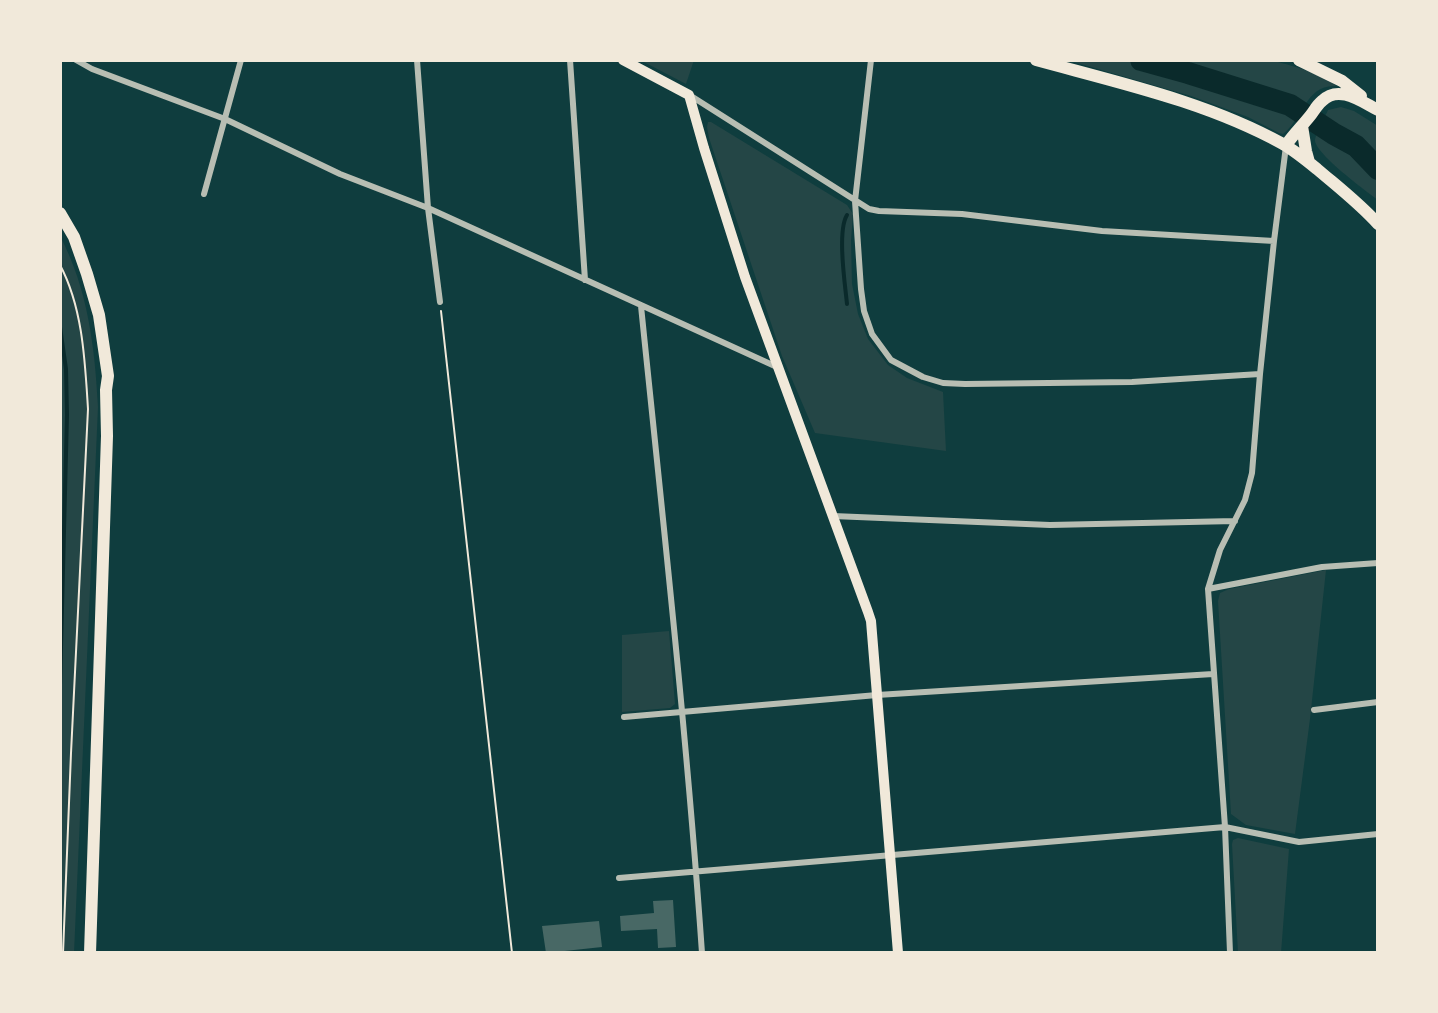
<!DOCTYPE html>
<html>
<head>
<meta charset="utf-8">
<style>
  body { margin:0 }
  #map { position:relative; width:1438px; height:1013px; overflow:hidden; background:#0f3d3e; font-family:Karla,sans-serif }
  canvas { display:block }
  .frame { position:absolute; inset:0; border:62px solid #f1e9da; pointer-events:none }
</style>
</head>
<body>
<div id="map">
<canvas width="1438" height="1013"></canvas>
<div class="frame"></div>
</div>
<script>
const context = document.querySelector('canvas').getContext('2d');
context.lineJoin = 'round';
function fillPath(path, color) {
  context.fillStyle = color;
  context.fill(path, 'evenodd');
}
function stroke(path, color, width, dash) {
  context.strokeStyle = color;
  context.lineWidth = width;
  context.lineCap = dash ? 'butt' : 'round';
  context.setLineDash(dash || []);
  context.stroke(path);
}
const green = new Path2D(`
  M640 60H694L686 84Z
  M1067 60H1271C1288 65 1324 73 1336 86 1306 84 1302 120 1283 134L1279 133 1248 117 1191 96Z
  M1341 107 1354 111 1378 126V200C1366 191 1317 155 1315 141 1315 134 1325 117 1328 110Z
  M708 122H711L847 205 853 214 851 240 852 284 858 314 868 339 888 365 907 378 943 392 946 451 815 433 782 356 709 138 707 127Z
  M60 236C88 289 95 348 98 407L74 953H60Z
  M1326 570 1310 719 1295 834 1246 825 1231 814 1218 601 1220 593 1229 589Z
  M669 631 675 704 670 708 622 712V635Z
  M1238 838 1289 849 1281 953H1238L1232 844 1233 840Z`);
const stream = new Path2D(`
  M847 304C845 284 837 231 847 215
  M60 327 66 369 67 415 60 685`);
const river = new Path2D(`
  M1141 60 1188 73 1290 105 1334 134 1356 146 1378 169`);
const building = new Path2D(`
  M673 900 676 947 658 948 657 929 621 931 620 916 654 913 653 901Z
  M599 921 602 947 546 953 542 926Z`);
const path = new Path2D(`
  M60 265C83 308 85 362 88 409L71 753 63 953
  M441 311 512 953`);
const minor = new Path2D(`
  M76 60 92 69 225 119 340 174 428 208 777 367
  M417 60 428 208 440 302
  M570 60 585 280
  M871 60 855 201 861 289 864 311 872 334 891 360 923 377 943 383 965 384 1132 382 1260 374
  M691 96 869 209 879 211 962 214 1102 231 1274 241
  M204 194 241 60
  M641 306C663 521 687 737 702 953
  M833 516 1050 525 1235 521
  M1208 589 1322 567 1378 563
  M1314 710 1378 702
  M624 717 877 695 1213 674
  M619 878 1225 827 1299 842 1378 834
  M1230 953 1225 827 1208 589 1220 550 1245 500 1252 473 1260 374 1274 241 1286 146`);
const secondary = new Path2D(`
  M623 60 689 95 704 148 745 277 868 612 871 621 898 953`);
const primary = new Path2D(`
  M1036 60C1120 83 1207 102 1283 144 1295 151 1306 160 1317 169 1338 187 1359 203 1378 224
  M1299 60 1342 81 1361 96
  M1302 126 1306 151 1309 162
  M1286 145C1293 135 1302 126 1310 116 1314 111 1317 105 1322 101 1339 84 1362 102 1378 110
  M60 213 74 237 87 274 99 315 108 376 106 390 107 436 90 953`);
fillPath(green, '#244646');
stroke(stream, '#0a2a2b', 4);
stroke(river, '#0a2a2b', 22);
fillPath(building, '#486865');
stroke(path, '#f1e9da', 2);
stroke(minor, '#b8beb3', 6);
stroke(secondary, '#f1e9da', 10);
stroke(primary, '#f1e9da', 12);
</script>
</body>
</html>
